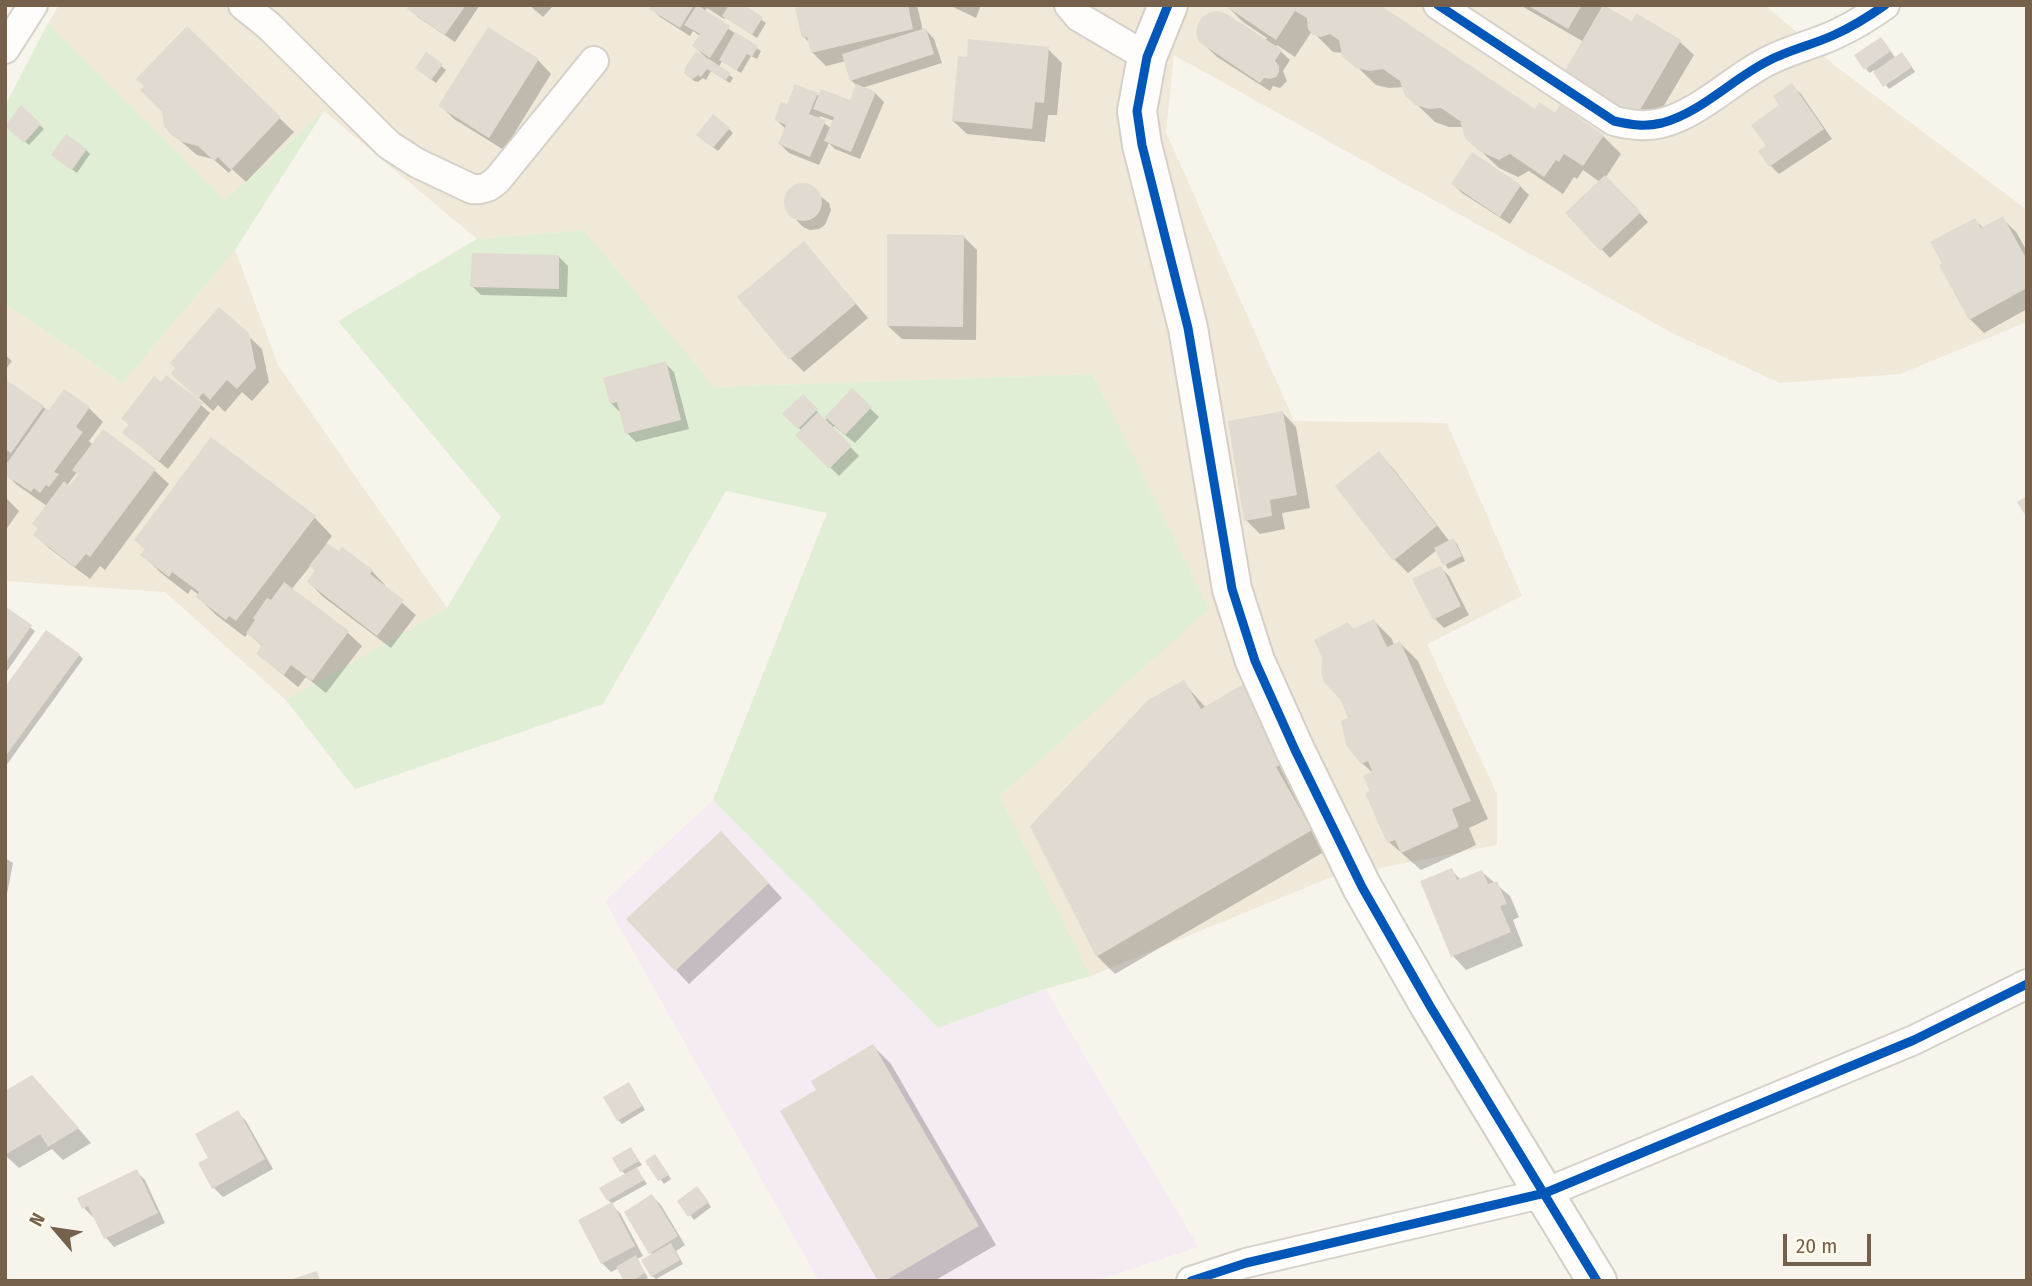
<!DOCTYPE html>
<html>
<head>
<meta charset="utf-8">
<style>
  body { margin:0 }
  #map { position:relative; width:2032px; height:1286px; overflow:hidden; background:#f7f4eb; font-family:"Fira Sans Condensed",sans-serif }
  canvas { display:block }
  .frame { position:absolute; inset:0; border:7px solid #75614b; pointer-events:none }
  .north { position:absolute; left:21px; top:1195px; width:70px; height:70px; -webkit-text-stroke:5px #fffbec; paint-order:stroke; rotate:299deg; font-size:19px; font-weight:700; line-height:28px; text-align:center; color:#75614b }
  .north::after { content:''; display:block; margin:auto; width:24px; height:32px; background:#75614b; clip-path:polygon(50% 0,100% 100%,50% 72%,0 100%) }
  .scale { position:absolute; left:1783px; top:1234px; width:88px; height:32px; box-sizing:border-box; border:4px solid #75614b; border-top:0; padding-left:9px; font-size:21px; line-height:24px; white-space:nowrap; color:#75614b; -webkit-text-stroke:5px #fffbec; paint-order:stroke }
</style>
</head>
<body>
<div id="map">
<canvas width="2032" height="1286"></canvas>
<div class="frame"></div>
<div class="north">N</div>
<div class="scale">20 m</div>
</div>
<script>
const context = document.querySelector('canvas').getContext('2d');
context.lineJoin = 'round';
function fillPath(path, color) {
  context.fillStyle = color;
  context.fill(path, 'evenodd');
}
function stroke(path, color, width, dash) {
  context.strokeStyle = color;
  context.lineWidth = width;
  context.lineCap = dash ? 'butt' : 'round';
  context.setLineDash(dash || []);
  context.stroke(path);
}
const residential = new Path2D(`
  M59 5H1765L1838 68 2027 210V322L1900 374 1780 383 1672 333 1174 55 1166 132 1294 421 1447 423 1522 596 1427 644 1497 794V845L1329 878 1091 976 1000 796 1208 609 1093 374 713 387 584 230 477 239 324 111 225 200 48 23Z
  M235 250 278 365 447 608 286 700 165 592 5 581V304L123 383Z`);
const education = new Path2D(`
  M713 800 938 1028 1045 989 1198 1247 1095 1281H819L605 901Z`);
const green = new Path2D(`
  M48 23 225 200 324 111 235 250 123 383 5 304V106Z
  M584 230 714 387 1093 374 1209 609 1000 796 1091 976 1045 989 938 1028 713 800 827 513 726 491 603 704 355 789 286 700 447 608 501 517 338 321 477 239Z`);
const shadow = new Path2D(`
  M411 5H480L455 42 418 17 409 8Z
  M529 5H554L543 17Z
  M653 5H727L730 7 740 5 766 23 757 38 725 17 724 19 707 8 704 12 761 51 757 59 751 56 741 73 722 61 719 67 733 78 730 83 711 71 706 80 703 78 698 82 694 81 686 73 705 57 694 46 700 36 693 31 690 36 660 17 651 8Z
  M801 5H917L923 31 926 30 934 39 942 63 862 88 875 93 884 102 860 159 835 149 829 143 819 165 789 153 780 144 786 129 776 120 788 106 796 86 820 96 850 103 857 86 851 80 846 61 826 66 812 52 810 43 804 37ZM820 116 834 121 831 128 819 120Z
  M949 5H981L976 18Z
  M1226 5H1377L1535 111 1555 115 1561 108 1603 136 1621 154 1606 177 1648 222 1610 258 1567 213 1600 182 1583 170 1577 179 1574 177 1563 194 1529 171 1518 177 1499 168 1466 137 1463 127H1449L1435 122 1405 93 1404 87 1389 88 1376 85 1343 53 1333 52 1312 31 1295 57 1277 45 1276 47 1290 60 1283 71 1287 81 1280 88 1273 86 1270 91 1217 57 1201 41H1265L1267 38 1243 22Z
  M1520 5H1603L1633 23 1637 16 1680 42 1694 55 1650 129 1579 87 1584 42Z
  M187 29 294 132 246 182 232 169 229 173 213 159 197 155 171 133 164 111Z
  M1885 43 1896 59 1906 58 1915 72 1889 89 1874 70 1870 73 1866 69Z
  M1048 49 1062 63 1057 115H1048L1045 142 967 134 953 121Z
  M427 54 446 70 436 83 421 72Z
  M538 60 551 74 504 150 454 119 441 106Z
  M1792 86 1801 94 1832 139 1779 174 1771 166 1768 146 1781 106Z
  M21 108 44 129 29 145 6 125Z
  M729 129 733 133 718 151 703 139Z
  M86 150 90 154 77 173 57 159Z
  M798 184H805L829 203 831 210 825 225 819 229 810 230 803 227 788 211 786 195Z
  M1453 184 1520 186 1529 195 1510 224 1462 193Z
  M2003 219 2016 232 2027 251V309L1984 333 1970 319 1975 220 1984 229Z
  M963 236 977 250 976 340 902 339 888 326Z
  M804 243 868 318 804 372 790 358Z
  M559 257 568 266 567 297 481 295 472 286Z
  M247 335 262 349 269 382 252 401 242 392 225 412 218 405 213 411 187 387Z
  M5 355 12 361 5 370Z
  M665 363 674 372 689 429 636 442 627 433 620 412 611 403Z
  M5 381 50 412 65 391 89 408 103 422 89 441 93 445 104 431 155 471 169 484 105 570 100 566 90 579 49 548 35 535 47 506 17 485 5 473 10 463 5 461ZM77 472 80 475 66 493 63 491Z
  M852 391 879 417 855 443 834 426 832 428 859 456 839 476 798 435 802 431 785 414 803 396 825 420Z
  M201 405 210 413 168 469 124 433 130 426 124 419Z
  M1283 413 1296 427 1310 508 1282 513 1285 529 1260 534 1246 520Z
  M1378 454 1392 467 1450 542 1453 540 1457 544 1465 561 1448 569 1437 550 1408 573 1394 559Z
  M5 497 19 511 5 531Z
  M315 518 332 536 326 544 340 554 372 571 385 585 384 587 416 615 391 648 322 596 309 582 317 571 311 565 291 590 348 633 362 646 326 693 306 677 298 687 258 654 263 647 248 633 245 637 216 615 198 597 199 595 191 589 188 594 161 573 143 555Z
  M1440 567 1449 576 1469 615 1444 628 1435 619 1415 580Z
  M5 608 35 631 5 674Z
  M1374 621 1392 639 1394 645 1400 643 1418 661 1488 819 1469 828 1476 845 1421 870 1389 842 1372 792 1373 773 1362 763 1351 719 1348 624 1354 630Z
  M79 655 83 659 5 767V690Z
  M1254 680 1329 849 1115 974 1097 956 1183 682 1206 708Z
  M735 847 782 898 689 984 676 970Z
  M5 858 13 863 6 899H5Z
  M1451 870 1461 880 1482 872 1510 896 1519 917 1513 920 1523 946 1466 970 1453 956Z
  M873 1046 891 1064 996 1245 934 1281H880L819 1091Z
  M632 1088 645 1110 622 1124 618 1120Z
  M45 1090 91 1143 63 1160 52 1149 19 1168 5 1155Z
  M237 1112 246 1121 273 1169 223 1197 214 1188 201 1164 211 1159Z
  M631 1149 642 1165 636 1168 647 1184 611 1204 620 1213 643 1256 637 1259 648 1278 642 1281H626L619 1268 611 1272 602 1263 580 1221 612 1204 608 1200 626 1175 621 1170Z
  M647 1161H659L671 1179 664 1184Z
  M136 1171 145 1180 165 1223 114 1247 106 1238 95 1216 93 1217 84 1208Z
  M701 1192 711 1207 694 1220 679 1201Z
  M652 1196 661 1205 685 1245 676 1251 683 1264 656 1279 652 1276 653 1255 650 1252Z`);
const building = new Path2D(`
  M409 5H466L445 35 407 9Z
  M650 5H694L680 28 649 9Z
  M697 5 730 26 710 58 692 46 700 34 684 25Z
  M729 5H744L763 17 752 35 722 16Z
  M800 5H908L913 29 811 53 807 37 802 38 795 8Z
  M1224 5H1380L1535 109 1539 102 1555 113 1560 105 1604 135 1583 166 1564 154 1559 162 1556 160 1544 177 1510 154 1499 160 1479 151 1465 138 1460 121 1441 108 1429 109 1415 105 1404 94 1400 81 1383 69 1370 71 1356 68 1342 56 1339 40 1330 34 1321 37 1313 35 1308 29 1307 18 1295 11 1276 40Z
  M1527 5H1582L1568 29Z
  M1603 5 1632 21 1636 13 1681 40 1636 117 1563 74Z
  M1218 11 1227 14 1282 50 1275 61 1279 66V72L1276 77 1270 79 1264 78 1260 83 1199 42 1196 33 1198 24 1202 17 1210 12Z
  M187 26 281 117 231 170 218 157 214 161 198 146 182 142 170 134 164 126 162 112 140 90 144 86 136 79Z
  M488 27 539 59 489 138 438 106Z
  M926 28 934 54 850 81 842 54Z
  M735 32 758 46 752 57 747 54 737 70 719 60Z
  M1881 37 1891 51 1864 70 1854 55Z
  M968 39 1049 47 1044 103 1035 102 1032 129 952 121 958 56 967 57Z
  M696 51 731 73 726 80 707 69 701 77 698 75 693 79 688 77 684 73 685 68Z
  M426 52 443 64 431 80 415 68Z
  M1902 52 1912 67 1883 87 1873 72Z
  M1792 83 1824 129 1769 167 1758 151 1766 146 1751 125 1779 105 1773 96Z
  M795 84 818 93 809 114 826 120 810 157 778 144 786 125 774 120 781 102 787 104Z
  M856 84 876 92 851 152 824 141 834 117 813 109 821 89 850 100Z
  M21 105 41 124 24 143 5 126Z
  M713 114 730 128 713 148 696 135Z
  M66 134 87 149 72 170 51 155Z
  M1472 152 1521 185 1500 217 1451 184Z
  M1605 175 1641 212 1600 251 1565 213Z
  M784 202a19 19 0 1 1 38 0a19 19 0 1 1-38 0Z
  M2003 216 2027 260V288L1969 320 1939 265 1942 263 1930 242 1975 218 1981 228Z
  M887 234 964 235 963 327 887 326Z
  M804 241 856 304 789 360 737 297Z
  M472 253 559 255V289L470 287Z
  M219 307 249 333 256 368 237 389 227 380 210 400 203 393 198 399 171 374 175 368 170 363Z
  M666 361 681 420 625 434 617 402 610 404 603 378Z
  M166 375 203 403 159 461 122 433 129 424 121 419 154 376 161 382Z
  M5 379 44 406 11 453 5 449Z
  M852 388 872 407 845 435 825 417Z
  M64 389 90 407 76 427 83 432 54 472 59 474 49 487 46 485 40 493 34 488 31 492 5 475V466L46 408 49 410Z
  M803 394 818 409 798 429 782 414Z
  M1283 411 1297 495 1270 500 1272 516 1244 521 1228 421Z
  M818 412 852 446 829 469 795 435Z
  M103 429 156 469 90 557 86 554 75 567 33 535 38 528 32 524 64 481 69 486 78 474 72 470Z
  M211 437 316 516 236 621 229 616 226 620 196 597 199 592 172 572 169 577 140 555 145 549 134 540Z
  M1379 451 1437 526 1393 561 1335 486Z
  M2027 496V518L2017 502Z
  M1453 538 1462 556 1443 566 1434 548Z
  M327 543 339 551 342 547 373 570 370 574 404 600 377 636 307 582 315 570 309 566Z
  M1441 565 1461 606 1433 620 1412 579Z
  M284 582 349 631 312 681 291 665 284 675 256 654 262 645 246 633 255 620 253 618 267 598 271 600Z
  M5 606 32 625 5 664Z
  M1374 619 1387 647 1400 641 1471 801 1452 809 1459 827 1401 853 1395 840 1387 843 1365 793 1370 791 1363 776 1372 771 1368 761 1361 764 1346 745 1341 721 1348 718 1340 699 1324 682 1321 671 1322 658 1314 640 1348 622 1352 629Z
  M46 630 80 654 5 757V687Z
  M1254 678 1285 762 1276 767 1312 830 1096 957 1030 826 1148 700 1184 680 1201 709Z
  M721 831 769 883 675 971 626 919Z
  M1452 868 1457 880 1482 870 1488 884 1497 881 1507 904 1500 906 1511 932 1451 957 1420 881Z
  M873 1044 979 1226 885 1281H878L780 1111 816 1090 811 1081Z
  M32 1075 79 1128 48 1147 40 1134 5 1155V1091Z
  M629 1082 642 1106 617 1121 603 1097Z
  M238 1110 265 1159 212 1189 198 1163 208 1158 195 1134Z
  M631 1147 639 1161 620 1172 612 1158Z
  M655 1154 669 1175 658 1181 645 1161Z
  M637 1167 644 1180 607 1201 599 1188Z
  M137 1169 158 1213 104 1239 88 1206 82 1209 77 1198Z
  M697 1186 709 1202 688 1217 677 1201Z
  M652 1194 678 1236 649 1254 624 1212Z
  M612 1202 635 1246 601 1264 578 1220Z
  M671 1243 680 1260 651 1277 641 1260Z
  M636 1255 645 1273 632 1281H624L616 1267Z
  M317 1271 320 1281H289V1280Z`);
const street = new Path2D(`
  M243 5 269 26 389 145 417 163 472 189C484 190 490 187 498 179L594 61
  M1069 5 1079 17 1147 57
  M1438 5 1614 121C1631 125 1645 127 1662 123 1702 112 1732 79 1768 61 1789 50 1812 45 1834 35 1852 27 1868 17 1885 5
  M5 49 33 5
  M1191 1281 1246 1263 1545 1193 1914 1040 2027 984`);
const secondary = new Path2D(`
  M1168 5 1147 57 1137 111 1142 145 1188 328 1232 589 1255 661 1295 750 1362 887 1430 1006 1597 1281`);
const cycleway = new Path2D(`
  M1168 5 1147 57 1137 111 1142 145 1188 328 1232 589 1255 661 1295 750 1362 887 1430 1006 1597 1281
  M1438 5 1614 121C1631 125 1645 127 1662 123 1702 112 1732 79 1768 61 1789 50 1812 45 1834 35 1852 27 1868 17 1885 5
  M1191 1281 1246 1263 1545 1193 1914 1040 2027 984`);
fillPath(residential, '#f0e8d9');
fillPath(education, '#f5ebf2');
fillPath(green, '#e0eed6');
fillPath(shadow, '#0003');
fillPath(building, '#e1dad0');
stroke(street, '#d6d1c9', 32);
stroke(secondary, '#d5d0c6', 42);
stroke(street, '#fefdfc', 28);
stroke(secondary, '#fefdfc', 38);
stroke(cycleway, '#0057b8', 9);
</script>
</body>
</html>
